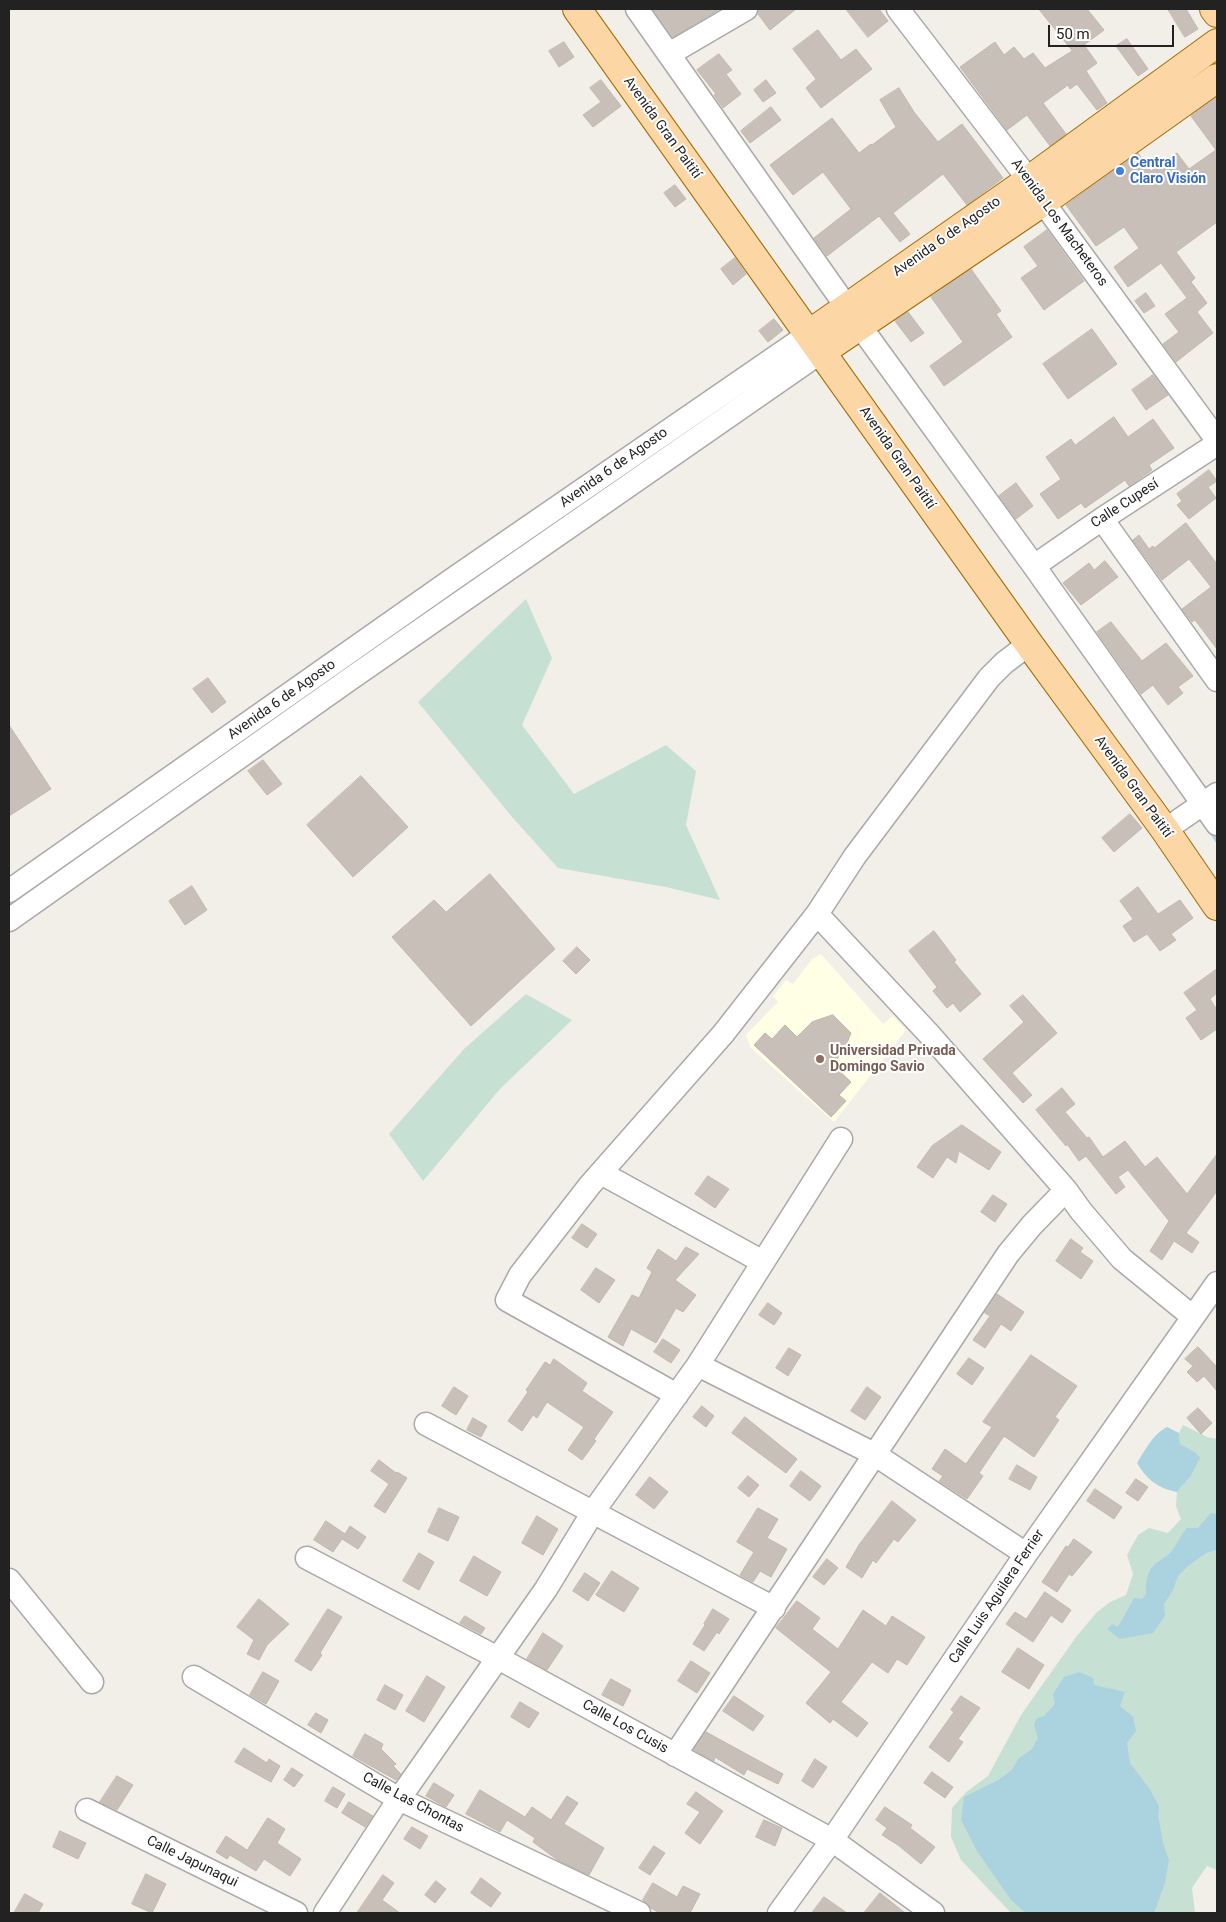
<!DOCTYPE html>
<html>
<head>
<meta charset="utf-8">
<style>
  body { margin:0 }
  #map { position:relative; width:1226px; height:1922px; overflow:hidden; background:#f2efe9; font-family:Roboto,sans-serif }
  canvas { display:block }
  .frame { position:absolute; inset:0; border:10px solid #222; pointer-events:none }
  .scale { position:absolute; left:1048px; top:25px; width:126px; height:22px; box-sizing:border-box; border:2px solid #222; border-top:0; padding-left:6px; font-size:15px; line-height:18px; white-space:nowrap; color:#222; -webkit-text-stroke:4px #fff; paint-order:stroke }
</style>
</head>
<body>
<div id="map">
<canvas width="1226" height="1922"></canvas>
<div class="frame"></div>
<div class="scale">50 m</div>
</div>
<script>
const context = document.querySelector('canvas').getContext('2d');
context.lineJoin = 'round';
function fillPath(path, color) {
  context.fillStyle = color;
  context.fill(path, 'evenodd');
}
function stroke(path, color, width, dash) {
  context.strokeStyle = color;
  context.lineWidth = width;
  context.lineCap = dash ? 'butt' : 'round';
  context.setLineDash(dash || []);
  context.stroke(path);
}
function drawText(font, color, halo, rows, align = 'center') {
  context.font = font + ' Roboto,sans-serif';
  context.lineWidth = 4;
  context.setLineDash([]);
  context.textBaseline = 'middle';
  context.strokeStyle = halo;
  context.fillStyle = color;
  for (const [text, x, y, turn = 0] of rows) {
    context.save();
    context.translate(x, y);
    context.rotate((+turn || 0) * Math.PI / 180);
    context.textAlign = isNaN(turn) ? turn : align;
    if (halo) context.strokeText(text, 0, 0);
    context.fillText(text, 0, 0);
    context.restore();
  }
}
const education = new Path2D(`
  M821 954 883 1024 893 1016 906 1030 834 1122 751 1048 746 1035 778 1002 773 996 786 980 793 984 812 959Z`);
const wetland = new Path2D(`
  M526 599 552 658 522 725 574 794 666 745 696 771 686 825 720 900 666 887 558 868 512 817 418 702Z
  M526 994 572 1020 500 1089 423 1181 389 1134 464 1049Z
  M1183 1425 1207 1437 1217 1439V1870L1207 1866 1192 1888 1195 1913H1011L961 1860 951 1837 952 1808 966 1792 988 1776 1021 1715 1076 1637 1097 1612 1110 1602 1126 1595 1133 1574 1127 1555 1138 1535 1149 1528 1168 1533 1181 1519 1176 1506 1177 1492 1190 1477 1195 1452 1180 1444 1179 1433Z`);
const water = new Path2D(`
  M1167 1427 1179 1433 1180 1444 1195 1452 1200 1458 1190 1477 1177 1492C1159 1489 1146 1479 1137 1463 1145 1450 1153 1434 1167 1427Z
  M1211 1513 1217 1514V1550L1206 1553 1188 1566 1178 1576 1173 1590 1164 1604 1165 1616 1153 1633 1120 1639 1107 1629 1112 1624 1118 1627 1134 1598 1142 1599 1146 1594C1145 1585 1147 1570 1155 1564 1161 1559 1169 1556 1174 1548 1178 1541 1181 1535 1187 1528H1198Z
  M1079 1672 1093 1678 1094 1685 1125 1692 1120 1706 1133 1717 1136 1731 1127 1743 1130 1763 1149 1788 1159 1806 1158 1815 1163 1843 1169 1860 1165 1883 1154 1913H1026L1011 1900 977 1851 961 1820 964 1797 998 1780 1012 1770 1018 1759 1032 1749 1038 1738 1034 1725 1037 1718 1044 1716 1055 1704 1053 1694 1064 1677Z`);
const stream = new Path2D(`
  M1210 829 1217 840`);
const building = new Path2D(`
  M653 9H720L673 37Z
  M759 9H796L770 30 758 14Z
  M846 9H879L888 21 868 37Z
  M1039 9H1087L1104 30 1084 45 1097 63 1086 71 1107 103 1097 110 1077 84 1070 89 1068 85 1043 103 1066 134 1050 146 1027 115 1007 130 960 67 995 42 1004 55 1014 47 1024 59 1033 53 1045 68 1072 51Z
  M1168 9H1186L1198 29 1185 37Z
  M818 30 841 60 856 49 872 69 821 108 806 88 816 79 793 49Z
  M1127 39 1148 69 1138 76 1116 46Z
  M564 42 574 57 559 67 549 51Z
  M719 54 732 70 726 74 741 94 723 108 714 95 716 94 697 70Z
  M601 80 621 106 593 127 583 115 601 102 590 88Z
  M766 80 776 93 763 102 754 90Z
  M899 88 914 112 938 142 962 124 1003 178 967 205 943 174 893 213 910 234 900 242 879 216 827 256 814 238 851 209 823 172 793 195 770 165 832 118 859 153 871 144 872 145 896 127 880 100Z
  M1217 97V222L1176 252 1195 278 1191 282 1207 303 1197 312 1213 333 1176 362 1163 344 1179 332 1165 314 1187 298 1161 263 1128 287 1114 267 1139 248 1124 227 1096 246 1066 205 1138 153 1151 171 1177 153 1189 169 1216 150 1191 116Z
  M771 107 781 120 750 143 741 131Z
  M675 185 686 199 675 207 664 193Z
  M1047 230 1084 281 1044 310 1021 278 1038 266 1024 247Z
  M735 258 746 274 733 285 721 269Z
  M971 269 1001 311 996 314 1012 337 944 386 930 366 963 342 931 297Z
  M1146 293 1155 306 1144 313 1135 301Z
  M908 312 924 333 911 342 895 321Z
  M774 319 783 330 768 342 759 331Z
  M1092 329 1117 364 1068 399 1043 364Z
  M1153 375 1168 395 1146 410 1132 390Z
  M1114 417 1128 437 1153 419 1174 448 1149 465 1152 470 1129 486 1125 480 1085 508 1081 503 1058 519 1040 494 1061 479 1046 457 1071 439 1075 445Z
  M1209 470 1217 481 1208 487 1216 498 1189 519 1177 505 1182 501 1177 494Z
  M1016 483 1033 506 1016 519 999 496Z
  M1186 523 1217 564V649L1195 620 1192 622 1182 609 1211 587 1189 559 1162 580 1133 540 1139 535 1149 549 1153 546 1154 548Z
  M1105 561 1118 577 1081 605 1063 583 1089 563 1094 570Z
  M1111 622 1142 661 1166 643 1193 676 1178 687 1183 693 1168 705 1153 685 1141 694 1097 632Z
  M208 678 226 702 212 713 193 689Z
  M9 725 51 789 9 816Z
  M263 760 282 784 267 795 248 771Z
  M361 776 408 827 353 877 307 825Z
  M1130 814 1142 828 1114 852 1102 838Z
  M490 874 555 949 471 1026 392 937 434 900 446 912Z
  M192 886 207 910 185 925 169 901Z
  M1138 887 1158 914 1180 900 1193 918 1171 934 1176 940 1160 951 1147 934 1134 942 1123 926 1133 919 1120 901Z
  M934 931 956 960 954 962 981 994 960 1012 953 1003 947 1008 933 991 937 987 909 951Z
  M577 947 590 960 576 974 563 961Z
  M1217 969V993L1210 999 1217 1010V1029L1201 1040 1186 1018 1197 1010 1184 993Z
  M1023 995 1057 1033 1012 1073 1032 1095 1023 1103 983 1059 1024 1022 1010 1006Z
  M833 1015 851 1033 843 1053 832 1064 851 1082 839 1095 846 1101 831 1117 754 1045 765 1033 772 1039 785 1025 797 1037 812 1022Z
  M1062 1088 1075 1104 1065 1112 1087 1138 1089 1137 1103 1157 1125 1141 1145 1167 1157 1157 1187 1194 1217 1154V1191L1186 1233 1199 1242 1192 1253 1174 1241 1162 1260 1150 1251 1169 1221 1128 1170 1118 1177 1125 1187 1116 1194 1086 1156 1079 1161 1067 1144 1066 1146 1036 1110Z
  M962 1125 1001 1152 989 1170 959 1151 956 1163 947 1157 933 1178 917 1167 932 1146Z
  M708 1176 729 1189 715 1208 695 1194Z
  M993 1195 1007 1204 995 1222 981 1212Z
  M582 1224 597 1234 587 1248 572 1238Z
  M1071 1239 1083 1248 1080 1252 1093 1261 1081 1279 1056 1261Z
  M686 1247 699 1254 675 1280 696 1295 683 1312 676 1308 656 1343 631 1329 623 1346 608 1337 632 1295 639 1298 652 1272 647 1268 658 1249 676 1261Z
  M596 1268 615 1280 599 1303 581 1290Z
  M997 1294 1024 1312 1011 1331 1001 1324 985 1348 973 1340 990 1316 985 1313Z
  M768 1303 782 1313 774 1325 759 1315Z
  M663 1339 680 1350 671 1363 654 1352Z
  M1198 1347 1217 1367V1391L1204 1376 1197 1382 1187 1372 1193 1366 1185 1359Z
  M789 1348 801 1355 788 1376 776 1368Z
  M1031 1355 1077 1386 1055 1417 1059 1420 1034 1457 1004 1436 979 1473 983 1476 967 1499 939 1481 943 1476 932 1469 945 1449 966 1464 992 1427 983 1422Z
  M969 1358 984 1368 972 1385 957 1374Z
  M554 1359 587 1383 582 1391 613 1412 594 1439 596 1441 582 1460 568 1450 584 1427 547 1402 537 1418 533 1415 522 1431 508 1421 528 1392 526 1390 545 1362 550 1365Z
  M454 1387 468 1396 456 1415 442 1406Z
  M867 1387 881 1397 865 1420 851 1411Z
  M702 1406 714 1416 706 1427 693 1417Z
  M1198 1408 1212 1423 1201 1434 1187 1418Z
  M745 1417 797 1459 786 1473 732 1433Z
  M473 1418 487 1426 481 1437 467 1430Z
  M379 1460 396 1473 397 1472 407 1478 385 1513 374 1506 389 1484 371 1471Z
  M1017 1465 1037 1477 1030 1490 1009 1479Z
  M801 1471 821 1486 810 1501 790 1486Z
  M748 1476 759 1485 749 1497 738 1488Z
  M650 1477 668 1492 654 1509 636 1495Z
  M1136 1479 1148 1487 1138 1501 1126 1493Z
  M1095 1489 1122 1507 1114 1519 1087 1501Z
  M892 1501 916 1520 898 1542 894 1539 876 1563 873 1560 862 1578 846 1567 859 1545Z
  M439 1508 459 1517 448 1541 428 1532Z
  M758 1508 778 1519 767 1538 787 1549 771 1577 760 1571 753 1582 740 1575 754 1552 737 1542Z
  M537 1516 558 1529 543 1555 522 1543Z
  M326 1521 345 1534 350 1526 366 1537 358 1549 342 1539 333 1552 314 1540Z
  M1074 1539 1092 1552 1072 1576 1069 1574 1057 1592 1042 1582 1066 1546 1068 1547Z
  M419 1553 434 1562 419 1590 403 1581Z
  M474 1556 501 1572 487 1596 460 1581Z
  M827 1559 838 1568 824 1585 813 1577Z
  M612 1571 639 1588 624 1612 596 1595Z
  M585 1573 600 1583 588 1601 573 1591Z
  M1045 1592 1071 1610 1062 1623 1051 1615 1033 1642 1006 1624 1015 1612 1026 1619Z
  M259 1599 289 1624 267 1645 259 1660 247 1654 254 1640 237 1627Z
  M797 1601 820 1618 812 1629 838 1649 863 1610 886 1626 892 1616 925 1637 907 1665 897 1659 888 1673 872 1662 841 1702 868 1723 857 1737 833 1719 830 1723 806 1703 831 1672 776 1628Z
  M328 1609 342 1617 320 1653 322 1655 311 1671 295 1661Z
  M713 1609 729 1619 719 1634 717 1632 704 1651 693 1644 705 1625 704 1624Z
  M465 1616 485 1628 481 1634 460 1623Z
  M543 1633 563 1646 547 1670 527 1659Z
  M1018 1648 1044 1665 1029 1689 1002 1672Z
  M691 1661 710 1673 697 1693 678 1681Z
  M263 1672 279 1681 266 1704 250 1695Z
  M427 1676 445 1687 424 1722 406 1711Z
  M611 1679 631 1690 623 1706 602 1695Z
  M385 1685 403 1695 395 1710 377 1700Z
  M734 1696 764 1716 753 1731 723 1711Z
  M961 1696 980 1708 958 1739 963 1742 949 1762 929 1747 954 1712 951 1710Z
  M520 1702 539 1713 529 1728 511 1717Z
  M316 1713 328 1720 321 1733 308 1725Z
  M706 1732 783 1774 778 1784 747 1769 744 1775 715 1757 714 1761 694 1750Z
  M365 1734 383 1744 381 1749 396 1764 393 1766 401 1774 396 1780 353 1756Z
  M244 1748 267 1763 269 1759 280 1766 271 1782 235 1762Z
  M815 1759 827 1767 813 1788 802 1781Z
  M292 1768 303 1775 294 1787 284 1780Z
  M932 1772 953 1787 945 1798 924 1783Z
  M117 1776 133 1785 117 1810 100 1802Z
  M434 1783 454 1795 446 1807 426 1796Z
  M333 1787 345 1794 337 1808 325 1801Z
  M480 1790 525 1817 532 1807 551 1820 567 1796 578 1803 564 1824 604 1848 589 1875 559 1861 533 1842 535 1838 507 1820 500 1832 466 1814Z
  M696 1792 723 1811 700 1844 685 1833 700 1812 687 1804Z
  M349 1802 373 1816 365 1827 342 1813Z
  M885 1807 912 1825 910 1828 935 1847 921 1864 898 1845 882 1835 887 1828 876 1820Z
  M268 1818 285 1829 277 1843 301 1859 290 1876 264 1859 256 1871 230 1855 227 1859 216 1852 226 1836 247 1850Z
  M764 1820 782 1828 775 1846 756 1837Z
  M412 1827 428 1836 420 1849 404 1839Z
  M60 1831 86 1843 78 1859 53 1847Z
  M654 1846 665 1853 650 1875 639 1868Z
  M146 1874 166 1884 152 1913 132 1904Z
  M383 1875 394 1883 382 1900 400 1913H357Z
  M481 1878 501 1893 491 1907 471 1893Z
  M436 1881 446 1889 435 1903 425 1895Z
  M653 1883 677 1897 683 1886 700 1894 690 1913H659L651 1908 643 1900Z
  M880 1893 905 1913H864Z
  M25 1894 43 1904 38 1913H14Z
  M824 1897 847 1913H812Z`);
const minor = new Path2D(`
  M637 9 860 326 1034 566 1217 824
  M898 9 1029 180 1043 202 1217 440
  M669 54 746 9
  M1102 519 1217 680
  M1034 566 1102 519 1217 444
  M1029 644 1004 663 989 678 855 856 817 914 929 1034 1066 1190 1081 1211 1122 1259 1193 1317
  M1165 830 1217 794
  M9 891 453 579 809 334
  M9 920 350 679 821 352
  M601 1173 763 1262
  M698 1365 874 1454 1026 1554
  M677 1395 507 1300 520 1275 590 1185 723 1034 817 914
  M426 1424 774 1608
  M307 1558 498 1658 832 1840 933 1913
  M9 1580 92 1682
  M194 1677 399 1799 639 1913
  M675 1755 1008 1254 1032 1225 1066 1190
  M87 1810 296 1913
  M325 1913 399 1799 546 1589 593 1512 698 1365 841 1139
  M779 1913 832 1840 1026 1554 1217 1283`);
const major = new Path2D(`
  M577 9 1029 644 1165 830 1217 906
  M1214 9 1217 13
  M809 334 1029 180 1217 43
  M821 352 1043 202 1217 78`);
const markers = [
  [1120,171,5,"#3f7fe0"],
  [820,1059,5,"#8d6e63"]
];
const streetNames = [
  ["Avenida Gran Paitití",662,128,54],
  ["Avenida Los Macheteros",1059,223,54],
  ["Avenida 6 de Agosto",947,237,-35],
  ["Avenida Gran Paitití",897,458,55],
  ["Avenida 6 de Agosto",614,468,-35],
  ["Calle Cupesí",1125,504,-33],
  ["Avenida 6 de Agosto",282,700,-35],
  ["Avenida Gran Paitití",1133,787,54],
  ["Calle Luis Aguilera Ferrier",997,1597,-56],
  ["Calle Los Cusis",625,1727,29],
  ["Calle Las Chontas",413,1803,28],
  ["Calle Japunaqui",192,1862,26]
];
const shopNames = [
  ["Central",1130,163],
  ["Claro Visión",1130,179]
];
const educationNames = [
  ["Universidad Privada",830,1051],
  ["Domingo Savio",830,1067]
];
fillPath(education, '#ffffe5');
fillPath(wetland, '#c6e0d4');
fillPath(water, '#aad3df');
stroke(stream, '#aad3df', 5);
fillPath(building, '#c7bfb8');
stroke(building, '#c4b6ab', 1);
stroke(minor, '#a9a9a9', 25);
stroke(major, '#a06b00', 30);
stroke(minor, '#fff', 22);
stroke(major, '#fcd6a4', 28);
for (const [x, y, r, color] of markers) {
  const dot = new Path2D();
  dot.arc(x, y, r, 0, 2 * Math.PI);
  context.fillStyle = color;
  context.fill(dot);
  stroke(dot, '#fff', 2);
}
drawText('14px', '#222', '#fff', streetNames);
drawText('bold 14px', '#366cbe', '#fff', shopNames, 'left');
drawText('bold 14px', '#785e54', '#fff', educationNames, 'left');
</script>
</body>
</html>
